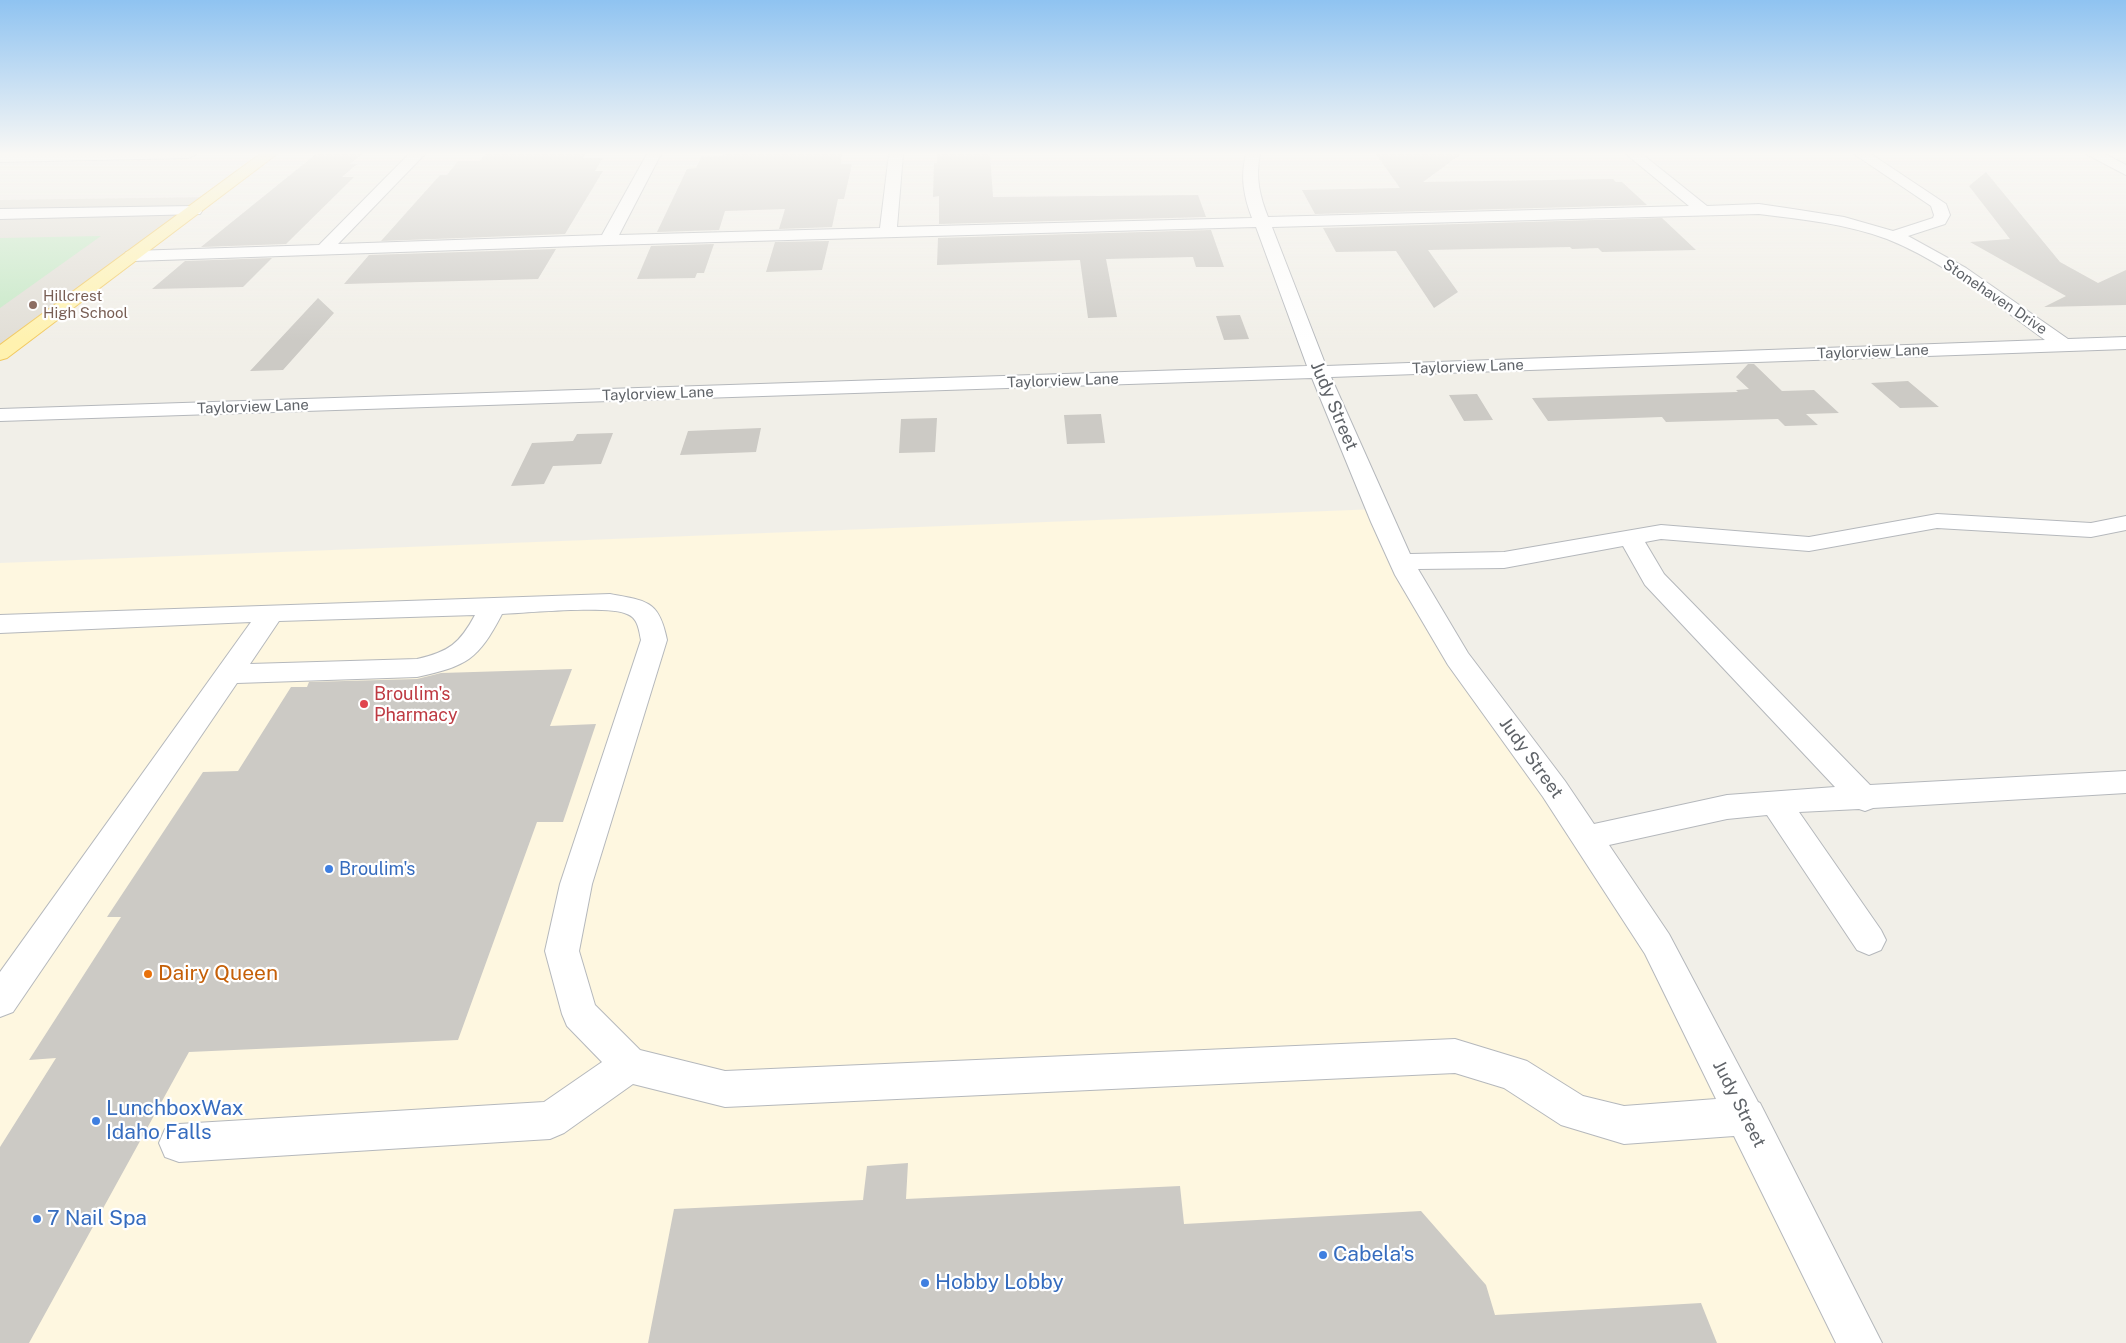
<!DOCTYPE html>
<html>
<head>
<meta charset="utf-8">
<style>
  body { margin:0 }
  canvas { display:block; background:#f1efe8 }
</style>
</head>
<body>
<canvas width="2126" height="1343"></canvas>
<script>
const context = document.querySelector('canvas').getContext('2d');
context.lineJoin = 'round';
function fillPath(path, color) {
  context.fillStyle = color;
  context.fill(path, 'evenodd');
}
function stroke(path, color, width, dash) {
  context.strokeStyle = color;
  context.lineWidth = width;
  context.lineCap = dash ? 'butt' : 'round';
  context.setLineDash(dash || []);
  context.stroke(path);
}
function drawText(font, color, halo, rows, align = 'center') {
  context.font = font + ' "Public Sans",sans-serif';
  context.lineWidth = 4.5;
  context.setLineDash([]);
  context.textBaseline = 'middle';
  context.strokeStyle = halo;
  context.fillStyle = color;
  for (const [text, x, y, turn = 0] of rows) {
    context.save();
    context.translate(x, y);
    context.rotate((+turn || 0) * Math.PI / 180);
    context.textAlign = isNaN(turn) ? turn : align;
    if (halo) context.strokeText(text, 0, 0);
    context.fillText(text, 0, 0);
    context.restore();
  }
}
const commercial = new Path2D(`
  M1378 509 1408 575 1554 789 1860 1343H0V563Z`);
const education = new Path2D(`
  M213 197 0 354V200Z`);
const green = new Path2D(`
  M101 236 0 308V238Z`);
const building = new Path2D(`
  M316 154H362L350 164H357L342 177H354L286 244 201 247Z
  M485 154H585L583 158H603L595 171H603L565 234 381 241 440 175H447L458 161H480Z
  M723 154H842L841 164H852L844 199H838L832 227 779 229 785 209 725 211 719 230 657 232 687 169 696 168 701 157 722 156Z
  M937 154H990L993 197 1198 195 1206 217 939 224V196L933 197 934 163H937Z
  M1376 154H1461L1423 182 1613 179 1616 182H1622L1647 205 1315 214 1302 190 1400 188Z
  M1986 172 2060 262 2098 283 2126 270V305L2044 307 2066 296 1970 242 2010 239 1969 186Z
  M1662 218 1696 250 1602 252 1598 248 1572 249 1570 247 1428 250 1458 292 1434 308 1396 251 1336 252 1323 228Z
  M1211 230 1224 267H1196L1193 257 1106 259 1117 317 1088 318 1080 260 937 265 938 238Z
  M829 241 822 270 766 272 775 242Z
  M714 244 704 273H697L695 278 637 279 651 246Z
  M556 249 538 279 344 284 369 255Z
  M272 258 243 287 152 289 185 261Z
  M318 298 334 313 283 370 250 371Z
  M1240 315 1249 339 1224 340 1216 316Z
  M1748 364H1754L1782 391 1814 390 1839 413 1806 414 1818 425 1785 426 1778 419 1666 422 1662 417 1548 421 1532 398 1738 392 1736 390 1749 389 1736 377Z
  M1908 381 1939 407 1900 408 1871 383Z
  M1477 394 1493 420 1464 421 1449 395Z
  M1101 414 1105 443 1067 444 1064 415Z
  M937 418 935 452 899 453 901 419Z
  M761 428 756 452 680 455 688 431Z
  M613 433 601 464 553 466 544 484 511 486 532 443 573 441 577 434Z
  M572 669 550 726 596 724 563 822H537L458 1040 189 1052 29 1343H0V1147L56 1058 29 1060 121 917H107L203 772 238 771 291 687H307L309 682 417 679 441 673Z
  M908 1163 906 1199 1180 1186 1184 1224 1421 1211 1486 1285 1495 1315 1701 1303 1717 1343H648L674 1209 863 1200 867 1166Z`);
const minor = new Path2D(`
  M0 154H196L189 158 0 162Z
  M409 154H425L338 244 602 235 647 154H661L619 235 880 228 889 154H903L897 227 1252 218C1244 197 1240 177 1246 154H1260C1255 177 1260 197 1268 217L1689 206 1626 154H1642L1707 206 1759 204 1793 209 1844 217 1893 231 1933 218 1934 215 1931 206 1854 154H1871L1946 204 1950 215 1945 224 1908 236 1966 268 2068 339 2126 337V349L1331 377 1410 554 1504 552 1661 525 1809 537 1937 514 2091 523 2126 516V530L2091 537 1937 528 1809 551 1661 539 1645 542 1664 574 1870 785 2126 771V793L1873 808 1865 811 1859 809 1799 812 1881 930 1886 940 1881 950 1869 955 1857 950 1767 815 1727 819 1609 845 1669 934 1758 1102 1760 1103 1882 1343H1836L1734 1136 1624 1144 1561 1125 1504 1088 1455 1073 725 1107 633 1084 564 1133 550 1139 179 1162 165 1157 159 1143 165 1129 179 1124 544 1102 602 1062 567 1026 562 1014 545 951 560 884 641 640C639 630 638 618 627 614 609 605 526 613 502 614 478 660 467 666 417 677L237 683 13 1012 0 1017V972L251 622 0 633V615L610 594C647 601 659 600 667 640L592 884 579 951 595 1005 640 1050 725 1071 1455 1039 1527 1061 1583 1096 1624 1106 1716 1099 1645 954 1543 797 1448 665 1395 575 1371 522 1312 378 0 421V409L1307 366 1256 227 608 245 132 261 126 260 124 256 126 252 132 251 319 245ZM1759 214C1802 219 1846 224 1887 239 1945 262 1995 304 2045 340L1326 366 1272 227ZM1623 546 1645 585 1835 787 1727 795 1594 824 1565 781 1468 653 1418 569 1504 568ZM475 615C460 643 449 652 417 659L250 664 279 621Z
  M2086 154H2105L2126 165V175Z
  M194 206 200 208 202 211 200 214 0 219V209Z`);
const major = new Path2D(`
  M260 154H277L7 358 0 360V345Z`);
const markers = [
  [33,305,5,"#8d6e63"],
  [364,704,5,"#e0444e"],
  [329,869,5,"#3f7fe0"],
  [148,974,5,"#e8710a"],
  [96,1121,5,"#3f7fe0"],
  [37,1219,5,"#3f7fe0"],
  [1323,1255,5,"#3f7fe0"],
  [925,1283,5,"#3f7fe0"]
];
const farEducationnames = [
  ["Hillcrest",43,296],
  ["High School",43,313]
];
const farStreetnames = [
  ["Stonehaven Drive",1995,297,34],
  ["Taylorview Lane",1873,352,-2],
  ["Taylorview Lane",1468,367,-2],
  ["Taylorview Lane",1063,381,-2],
  ["Taylorview Lane",658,394,-2],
  ["Taylorview Lane",253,407,-2]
];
const streetNames = [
  ["Judy Street",1334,406,67],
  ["Judy Street",1531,758,54],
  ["Judy Street",1739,1104,63]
];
const healthNames = [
  ["Broulim's",374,694],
  ["Pharmacy",374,715]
];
const shopNames = [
  ["Broulim's",339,869]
];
const nearFoodnames = [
  ["Dairy Queen",158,974]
];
const nearShopnames = [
  ["LunchboxWax",106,1109],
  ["Idaho Falls",106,1133],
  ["7 Nail Spa",47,1219],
  ["Cabela's",1333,1255],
  ["Hobby Lobby",935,1283]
];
fillPath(commercial, '#fef7e0');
fillPath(education, '#e1ded6');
fillPath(green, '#c5e8c5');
fillPath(building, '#cccac5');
stroke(minor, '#b5b8bc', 2);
stroke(major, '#f2c960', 2);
fillPath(minor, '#fff');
fillPath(major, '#fff2af');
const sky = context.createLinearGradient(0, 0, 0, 342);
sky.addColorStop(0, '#8fc3f1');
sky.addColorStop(0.45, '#f9f8f5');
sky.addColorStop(1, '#f9f8f500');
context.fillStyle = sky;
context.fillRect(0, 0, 2126, 342);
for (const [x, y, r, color] of markers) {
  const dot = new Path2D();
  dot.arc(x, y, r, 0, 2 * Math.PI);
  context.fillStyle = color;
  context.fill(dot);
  stroke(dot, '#fff', 2);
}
drawText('15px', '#785e54', '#fff', farEducationnames, 'left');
drawText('15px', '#5f6368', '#fff', farStreetnames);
drawText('18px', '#5f6368', '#fff', streetNames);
drawText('18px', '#be3a42', '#fff', healthNames, 'left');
drawText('18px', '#366cbe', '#fff', shopNames, 'left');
drawText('21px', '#c56008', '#fff', nearFoodnames, 'left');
drawText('21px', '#366cbe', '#fff', nearShopnames, 'left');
</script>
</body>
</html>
